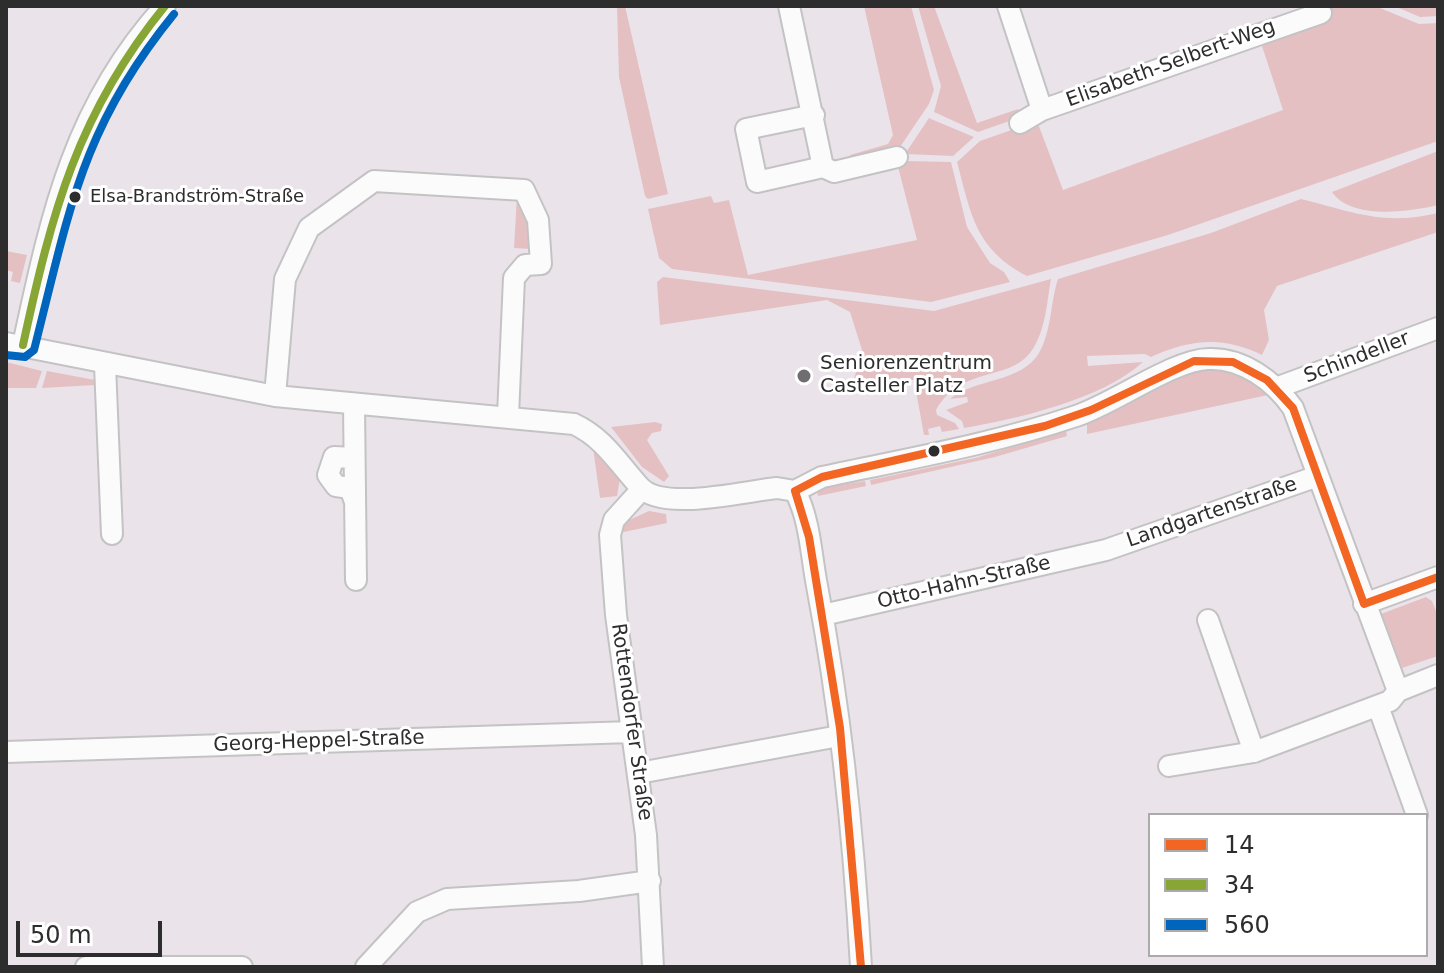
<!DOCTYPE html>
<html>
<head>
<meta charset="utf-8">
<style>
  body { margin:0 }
  #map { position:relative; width:1444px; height:973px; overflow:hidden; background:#eae4ea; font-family:"DejaVu Sans",sans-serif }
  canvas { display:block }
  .frame { position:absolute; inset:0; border:8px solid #2d2d2d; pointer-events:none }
  .legend { position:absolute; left:1148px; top:813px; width:280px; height:144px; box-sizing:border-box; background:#fff; border:2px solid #ababab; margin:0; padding:10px 14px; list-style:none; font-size:24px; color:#2d2d2d }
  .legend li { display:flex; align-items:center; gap:16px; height:40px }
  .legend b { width:40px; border:2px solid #ababab }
  .scale { position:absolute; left:16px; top:921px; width:146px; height:36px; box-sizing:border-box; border:4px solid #2d2d2d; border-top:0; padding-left:10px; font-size:24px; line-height:28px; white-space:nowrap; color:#2d2d2d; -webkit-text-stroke:6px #fff; paint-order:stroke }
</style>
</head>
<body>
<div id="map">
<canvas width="1444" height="973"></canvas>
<div class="frame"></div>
<ul class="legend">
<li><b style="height:10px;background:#f26522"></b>14</li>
<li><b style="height:10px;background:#88a636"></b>34</li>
<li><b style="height:10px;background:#0065bd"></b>560</li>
</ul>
<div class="scale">50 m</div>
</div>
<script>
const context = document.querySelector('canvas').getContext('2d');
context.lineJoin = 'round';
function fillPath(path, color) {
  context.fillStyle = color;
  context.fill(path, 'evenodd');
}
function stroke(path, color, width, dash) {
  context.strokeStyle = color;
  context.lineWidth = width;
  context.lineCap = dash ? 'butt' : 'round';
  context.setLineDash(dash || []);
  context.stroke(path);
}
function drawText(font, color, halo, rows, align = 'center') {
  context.font = font + ' "DejaVu Sans",sans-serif';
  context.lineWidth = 6;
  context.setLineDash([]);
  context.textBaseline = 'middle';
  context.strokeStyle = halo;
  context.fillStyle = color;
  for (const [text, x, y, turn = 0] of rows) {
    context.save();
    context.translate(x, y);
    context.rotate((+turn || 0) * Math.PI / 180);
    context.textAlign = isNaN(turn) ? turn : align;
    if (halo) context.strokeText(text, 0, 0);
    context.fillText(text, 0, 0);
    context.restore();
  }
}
const green = new Path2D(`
  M617 6H625L668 194 648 199 645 196 619 77Z
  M864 6H911L934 90 929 104 896 153 852 163 850 155 888 144 893 135Z
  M918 6H934L977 123 1018 109 1021 117 978 132 934 112 941 86Z
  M1329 6H1375L1419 24 1438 23V141L1168 235 1027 276C975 249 971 214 957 162L980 141 1037 121 1063 190 1283 110 1260 40 1332 16Z
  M1394 6H1438V16L1420 17Z
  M929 118 931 119 974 137 953 156 905 154Z
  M1438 151V205C1409 212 1351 220 1332 192Z
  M907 161 951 162 967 227 990 263 1004 272 1010 282 931 302 672 269 659 258 648 209 711 196 714 203 729 200 748 275 917 240 897 163Z
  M517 196 527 201 531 249 514 248Z
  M1301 199C1354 212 1383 226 1438 213V232L1277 286 1264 310 1269 340 1262 355C1223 336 1191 339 1151 357L1145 354 1087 356 1088 366 1143 362C1103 399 1017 419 964 428L962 421 946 410 968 402 967 397 950 399C975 378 1021 383 1039 353 1052 330 1050 303 1058 279L1211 233Z
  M6 251 27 255 20 283 11 281 13 272 6 270Z
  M663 277 934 311 1051 279C1047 301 1046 327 1034 347 1013 384 963 363 936 410L937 415 955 423 959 429 942 432 940 426 928 429 929 435H924L914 380 854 379 862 350 850 312 827 300 660 325 657 282Z
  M6 362 42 371 36 388H6Z
  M1198 370C1224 368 1249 374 1268 395L1087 434V422C1127 410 1158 383 1198 370Z
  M47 371 95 380V385L42 388Z
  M655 422 662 424 661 431 652 433 647 440 669 476 664 482 642 467 611 427Z
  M1066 431 1067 436 995 457 871 485 870 480 975 458Z
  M593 448 620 478 617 496 600 498Z
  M865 481 866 486 818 496 817 490 822 488Z
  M649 511 666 514 667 523 619 533 627 521Z
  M1426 597 1432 601 1438 616V656L1402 668 1381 614Z`);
const minor = new Path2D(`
  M789 6 823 167
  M1008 6 1042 110
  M814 115 746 129 757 182 823 167 834 172 897 157
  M1020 123 1042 110 1321 13
  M6 343 275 396 574 424C604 438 618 463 640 487 663 512 745 491 777 488L795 491
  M23 345C51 216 73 107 165 6
  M105 365 112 534
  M1276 388 1438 328
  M275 396 285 279 309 228 374 181 524 190 538 220 541 264 525 265 514 278 508 416
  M354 405 356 580
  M354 458 334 457 328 475 336 486 350 488 355 502
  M642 489 614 520 610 535 616 615 646 835 653 967
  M795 491 822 477C907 459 993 444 1076 416 1115 403 1173 360 1208 359 1242 357 1274 381 1293 408L1398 691
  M795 491C810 519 811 555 817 586 841 711 854 840 861 967
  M1364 604 1438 577
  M823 615 1106 550 1318 476
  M1208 620 1254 752
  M1398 691 1438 675
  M1378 706 1417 815
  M6 752 632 732
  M1169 766 1254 752 1390 701 1398 691
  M639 773 839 736
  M86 967H242
  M366 967 417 912 447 899 579 891 650 881`);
const bus1 = new Path2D(`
  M795 491 822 477 1045 426 1091 410 1194 361 1233 362 1267 380 1293 408 1364 604 1438 577
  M795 491 809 537 840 728 861 967`);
const bus2 = new Path2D(`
  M23 345C52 212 77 114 165 6`);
const bus3 = new Path2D(`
  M6 355 25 357 34 350C69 213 81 128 174 14`);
const markers = [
  [75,197,7,"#2d2d2d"],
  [804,376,8,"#6f6d6f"],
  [934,451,7,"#2d2d2d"]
];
const busNames = [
  ["Elsa-Brandström-Straße",90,197]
];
const streetNames = [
  ["Elisabeth-Selbert-Weg",1171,64,-20],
  ["Schindeller",1357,358,-21],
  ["Landgartenstraße",1212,513,-19],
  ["Otto-Hahn-Straße",964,583,-13],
  ["Rottendorfer Straße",631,722,82],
  ["Georg-Heppel-Straße",319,742,-2]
];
const poiNames = [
  ["Seniorenzentrum",820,364],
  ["Casteller Platz",820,387]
];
fillPath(green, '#e4c0c3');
stroke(minor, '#c4c3c4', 24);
stroke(minor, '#fcfbfc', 20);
stroke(bus1, '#f26522', 8);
stroke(bus2, '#88a636', 8);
stroke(bus3, '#0065bd', 8);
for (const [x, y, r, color] of markers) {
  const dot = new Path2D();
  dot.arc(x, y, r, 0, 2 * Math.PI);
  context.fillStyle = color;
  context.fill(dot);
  stroke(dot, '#fff', 3);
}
drawText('18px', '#2d2d2d', '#fff', busNames, 'left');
drawText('20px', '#2d2d2d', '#fff', streetNames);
drawText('20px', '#2d2d2d', '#fff', poiNames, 'left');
</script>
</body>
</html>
